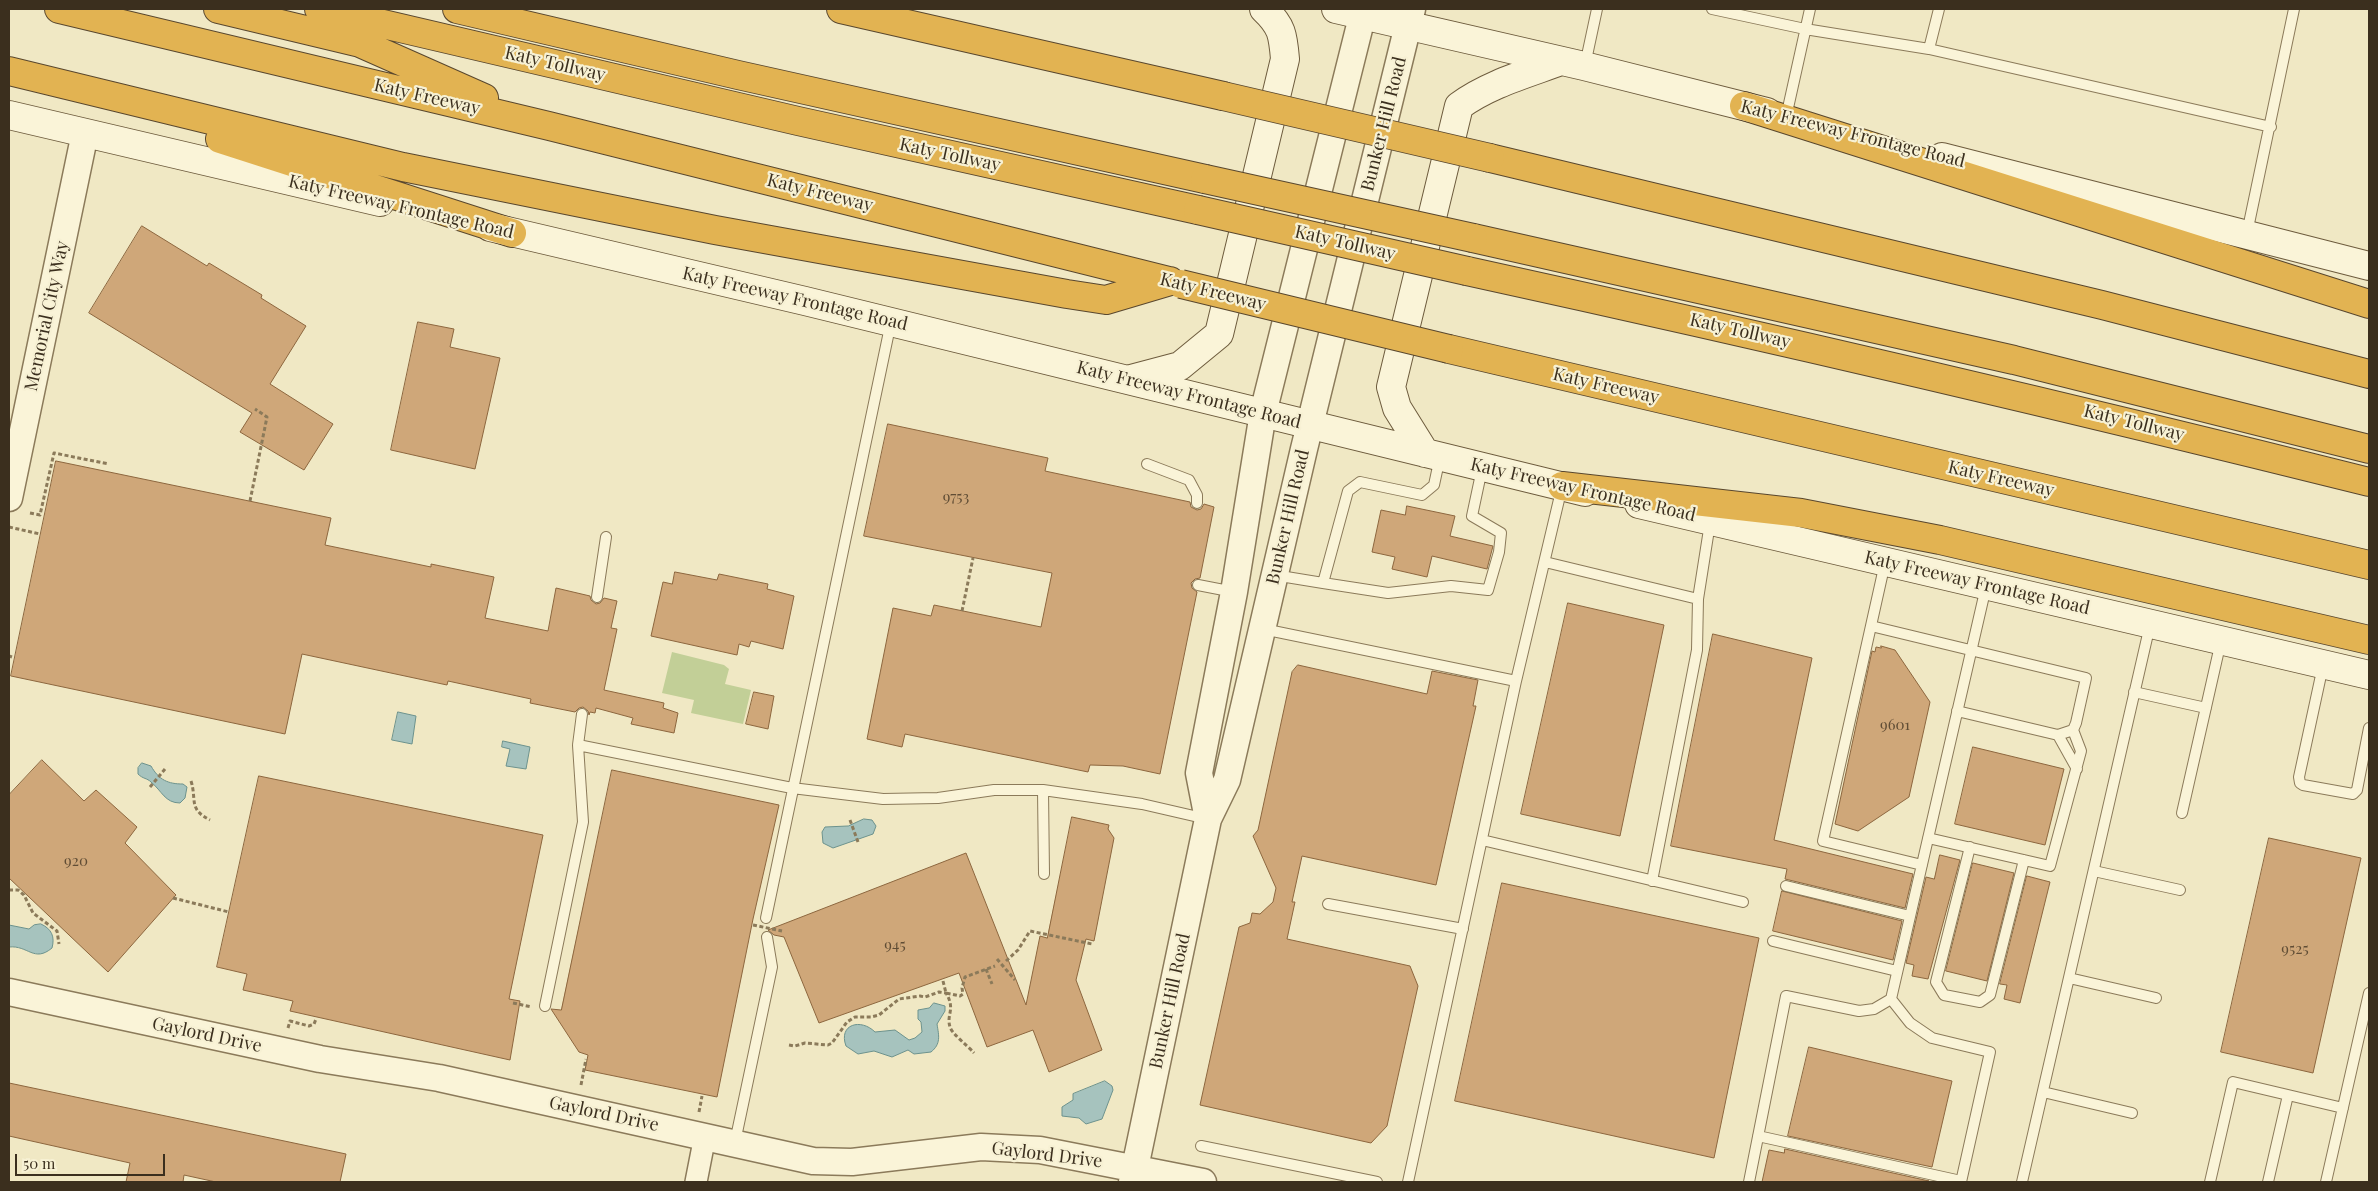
<!DOCTYPE html>
<html>
<head>
<meta charset="utf-8">
<style>
  body { margin:0 }
  #map { position:relative; width:2378px; height:1191px; overflow:hidden; background:#f0e8c4; font-family:"Playfair Display",serif }
  canvas { display:block }
  .frame { position:absolute; inset:0; border:10px solid #3b2f1e; pointer-events:none }
  .scale { position:absolute; left:15px; top:1154px; width:150px; height:22px; box-sizing:border-box; border:2px solid #3b2f1e; border-top:0; padding-left:6px; font-size:15px; line-height:18px; white-space:nowrap; color:#3b2f1e; -webkit-text-stroke:4px #f7f1d4; paint-order:stroke }
</style>
</head>
<body>
<div id="map">
<canvas width="2378" height="1191"></canvas>
<div class="frame"></div>
<div class="scale">50 m</div>
</div>
<script>
const context = document.querySelector('canvas').getContext('2d');
context.lineJoin = 'round';
function fillPath(path, color) {
  context.fillStyle = color;
  context.fill(path, 'evenodd');
}
function stroke(path, color, width, dash) {
  context.strokeStyle = color;
  context.lineWidth = width;
  context.lineCap = dash ? 'butt' : 'round';
  context.setLineDash(dash || []);
  context.stroke(path);
}
function drawText(font, color, halo, rows, align = 'center') {
  context.font = font + ' "Playfair Display",serif';
  context.lineWidth = 4.5;
  context.setLineDash([]);
  context.textBaseline = 'middle';
  context.strokeStyle = halo;
  context.fillStyle = color;
  for (const [text, x, y, turn = 0] of rows) {
    context.save();
    context.translate(x, y);
    context.rotate((+turn || 0) * Math.PI / 180);
    context.textAlign = isNaN(turn) ? turn : align;
    if (halo) context.strokeText(text, 0, 0);
    context.fillText(text, 0, 0);
    context.restore();
  }
}
const green = new Path2D(`
  M672 652 724 665 729 669 725 684 751 690 743 724 691 713 694 700 662 693Z`);
const water = new Path2D(`
  M398 712 416 716 412 744 392 740Z
  M503 741 530 747 526 769 506 766 510 749 502 747Z
  M142 763 151 766C159 780 168 784 183 784L187 787 185 798 180 803C165 803 162 791 151 782 147 778 143 779 138 774V768Z
  M864 819 872 820 876 826 873 834 833 848 823 843 822 832 825 827 848 826Z
  M41 924C52 929 55 937 52 948 34 963 28 945 9 947V925L29 929 34 925Z
  M934 1003 945 1006V1011L937 1024C939 1036 941 1044 931 1052L914 1054 908 1050 892 1057 874 1051 858 1054 846 1046C838 1024 861 1018 875 1032L895 1030 909 1040 915 1038 922 1032 921 1022 918 1019V1010L929 1008Z
  M1105 1081 1112 1086 1113 1090 1102 1119 1086 1124 1079 1118 1062 1116V1107L1073 1100V1094Z`);
const building = new Path2D(`
  M142 226 207 266 209 263 262 295 261 298 306 326 270 384 333 424 304 470 240 432 252 413 89 313Z
  M418 322 454 329 450 347 500 358 475 469 391 450Z
  M888 424 1048 458 1045 471 1190 502 1191 507 1197 510 1201 509 1204 504 1214 507 1200 578 1195 579 1191 583 1192 588 1197 592 1160 774 1123 766 1090 765 1088 772 905 734 902 747 867 739 893 608 931 616 934 605 1041 627 1052 573 864 536Z
  M56 461 331 518 325 545 431 567V564L494 577 485 618 548 631 556 588 590 596 591 600 596 604 600 603 604 598 617 601 611 628 617 629 604 690 664 703 663 708 678 713 674 733 631 724 633 718 596 708 595 713 590 712 589 715 588 711 583 707 579 708 575 712 530 703 531 699 448 681 447 685 302 654 285 734 11 676Z
  M1407 506 1455 516 1450 536 1493 546 1487 569 1432 556 1427 577 1392 569 1395 557 1372 552 1381 510 1405 515Z
  M675 572 717 580 719 574 768 584 767 589 794 596 783 649 751 641 749 647 739 644 737 655 651 636 663 582 672 584Z
  M1568 603 1664 625 1620 836 1521 814Z
  M1713 634 1812 658 1774 840 1913 874 1905 908 1785 879 1787 869 1671 846Z
  M1881 646 1895 650 1930 702 1909 797 1858 831 1835 824 1872 651 1875 652 1876 647 1881 648Z
  M1298 665 1427 694 1432 671 1478 680 1473 706H1476L1436 885 1302 856 1292 902H1295L1287 939 1410 966 1418 986 1387 1126 1371 1143 1200 1105 1239 927 1250 923 1252 913 1260 914 1273 902 1276 888 1253 836 1258 830 1292 672Z
  M754 692 774 696 768 729 746 724Z
  M1973 747 2064 769 2045 845 1955 824Z
  M42 760 84 801 96 790 137 827 125 843 176 895 108 972 9 878V795Z
  M612 770 779 805 753 919 717 1097 585 1070 588 1055 579 1052 551 1009 561 1010Z
  M259 776 543 835 509 999 520 1001 510 1060 290 1011 293 1001 243 990 247 974 217 967Z
  M1072 817 1109 825 1108 829 1114 838 1094 941 1086 939 1076 980 1102 1050 1049 1072 1033 1030 987 1047 959 973 819 1023 784 937 774 935 768 930 966 853 1026 1005 1040 936 1047 938Z
  M2269 838 2361 858 2313 1073 2221 1052Z
  M1940 855 1960 860 1928 979 1912 976 1914 965 1906 963 1926 877 1934 879Z
  M1973 863 2014 873 1987 981 1946 971Z
  M2027 876 2050 882 2020 1003 2004 999 2007 985 2000 984Z
  M1502 883 1759 938 1714 1158 1455 1101Z
  M1782 891 1902 921 1893 960 1773 931Z
  M1809 1047 1952 1081 1932 1167 1788 1136Z
  M9 1083 346 1154 340 1182H216L184 1175 183 1182H126L130 1163 9 1136Z
  M1785 1149 1929 1181 1762 1182 1769 1150 1784 1153Z`);
const path = new Path2D(`
  M250 501 267 417 255 409
  M30 513 40 515 54 453 109 464
  M9 527 40 534
  M962 611 973 558
  M9 656 12 657
  M191 781C197 800 188 809 210 820
  M150 787 165 769
  M850 820 858 842
  M9 890H18L24 895 33 913 57 931 59 944
  M173 898 229 912
  M1006 961 1018 950 1030 931 1092 944
  M986 969 992 984
  M943 981 946 993 960 996 963 994 962 988 965 977 995 966
  M513 1003 532 1007
  M288 1028 290 1021 309 1026 314 1024 316 1019
  M789 1045 795 1046 805 1043 828 1045 832 1043 847 1022 855 1017H871L879 1015 899 999 920 996 925 997 939 992 946 993C956 1010 946 1014 950 1027 952 1034 968 1046 974 1053
  M581 1085 586 1059
  M699 1112 702 1096`);
const service = new Path2D(`
  M1712 9 1805 29 1929 49 2271 127
  M1929 49 1939 9
  M1585 65 1597 9
  M1786 117 1810 9
  M2247 233 2294 9
  M1147 464 1189 480 1197 495V503
  M1545 562 1698 599
  M1885 563 1823 841 1922 865
  M1274 575 1323 583 1348 491 1360 482 1422 495 1434 485 1440 457
  M1323 583 1388 593 1451 586 1488 590 1499 552 1501 533 1472 516 1482 469
  M1198 585 1234 592
  M597 597 606 537
  M1871 626 2086 678 2076 723 2073 730 2058 735 1957 711
  M1263 629 1516 681 1408 1182
  M2323 666 2299 777 2300 783 2303 785 2353 794 2357 790 2369 728
  M1516 681 1562 487
  M2134 692 2206 708
  M2058 735 2077 769
  M578 745 582 714
  M1043 790 1044 874
  M2182 813 2221 641
  M1928 838 2050 866 2081 751 2073 730
  M1482 840 1743 902
  M1970 847 1936 982 1944 995 1980 1002 1990 995 2024 860
  M2094 871 2180 890
  M1652 881 1697 650 1698 599 1710 523
  M1786 886 1910 916
  M1328 904 1463 929
  M766 918 891 322
  M1773 941 1897 971
  M2069 978 2156 998
  M1891 999 1910 1023 1932 1038 1990 1052 1961 1182
  M545 1006 583 822 578 745 792 788 883 799 938 798 994 790H1043L1142 804 1207 819
  M2043 1092 2132 1113
  M1758 1136 1961 1181
  M735 1142 772 967 767 937
  M1201 1146 1377 1182
  M1749 1182 1786 996 1859 1011 1874 1009 1891 999 1986 587
  M2022 1182 2150 625
  M2210 1182 2233 1082 2343 1108
  M2268 1182 2288 1095
  M2326 1182 2369 993`);
const minor = new Path2D(`
  M696 1182 705 1136`);
const tertiary = new Path2D(`
  M9 498 85 133
  M1208 819 1199 773 1234 592 1263 413 1364 9
  M9 992 320 1059 439 1078 813 1161 852 1162 981 1147 1040 1150 1203 1182
  M1132 1182 1208 819 1227 780 1304 449 1412 9`);
const secondary = new Path2D(`
  M1336 9 1584 66 1767 112
  M9 115 380 202
  M1942 157 2369 266
  M490 227 805 301 1585 492
  M1131 379 1180 366 1219 334 1285 59C1283 35 1282 26 1264 9
  M1425 453 1397 408 1391 387 1459 106C1489 84 1526 74 1561 61
  M1639 504 2369 675`);
const motorway = new Path2D(`
  M59 9 549 126 1169 281
  M218 9 360 43 484 98
  M319 9 798 121 1198 210
  M457 9 738 75 1205 179
  M841 9 1223 96
  M9 71 403 167 715 230 1067 294 1106 300 1170 281
  M1744 106 2369 304
  M220 139 512 233
  M1490 158 2102 305 2369 374
  M1473 238 2014 360 2369 449
  M1467 271C1769 337 2069 407 2369 482
  M1449 349 2369 565
  M1562 486 1801 513 1940 540 2369 640`);
const pathBridge = new Path2D(`
  M753 925 782 931
  M997 959 1015 980`);
const motorwayBridge = new Path2D(`
  M1223 96 1490 158
  M1205 179 1473 238
  M1198 210 1467 271
  M1181 284 1449 349`);
const numberNames = [
  ["9753",956,497],
  ["9601",1895,725],
  ["920",76,861],
  ["945",895,945],
  ["9525",2295,949]
];
const streetNames = [
  ["Katy Tollway",555,64,13],
  ["Katy Freeway",427,97,13],
  ["Bunker Hill Road",1384,124,-76],
  ["Katy Freeway Frontage Road",1853,134,14],
  ["Katy Tollway",950,155,12],
  ["Katy Freeway",820,193,14],
  ["Katy Freeway Frontage Road",401,207,13],
  ["Katy Tollway",1345,243,13],
  ["Katy Freeway",1213,292,14],
  ["Katy Freeway Frontage Road",795,299,13],
  ["Memorial City Way",47,316,-78],
  ["Katy Tollway",1740,331,13],
  ["Katy Freeway",1606,386,13],
  ["Katy Freeway Frontage Road",1189,395,14],
  ["Katy Tollway",2134,423,14],
  ["Katy Freeway",2001,479,13],
  ["Katy Freeway Frontage Road",1583,490,13],
  ["Bunker Hill Road",1288,517,-77],
  ["Katy Freeway Frontage Road",1977,583,13],
  ["Bunker Hill Road",1170,1001,-78],
  ["Gaylord Drive",207,1035,12],
  ["Gaylord Drive",604,1114,12],
  ["Gaylord Drive",1047,1155,7]
];
fillPath(green, '#c2cf97');
fillPath(water, '#a6c3be');
stroke(water, '#6c928d', 1);
fillPath(building, '#cfa779');
stroke(building, '#8c663e', 1);
stroke(service, '#8b7a5a', 12);
stroke(minor, '#8b7a5a', 24);
stroke(tertiary, '#8b7a5a', 29);
stroke(secondary, '#6d5b3d', 30);
stroke(motorway, '#59472e', 30);
stroke(path, '#8b7a5a', 3, [4, 2.5]);
stroke(service, '#faf4d8', 10);
stroke(minor, '#faf4d8', 21);
stroke(tertiary, '#faf4d8', 26);
stroke(secondary, '#faf4d8', 28);
stroke(motorway, '#e2b352', 28);
stroke(motorwayBridge, '#59472e', 30, []);
stroke(pathBridge, '#8b7a5a', 3, [4, 2.5]);
stroke(motorwayBridge, '#e2b352', 28);
drawText('15px', '#604d35', null, numberNames);
drawText('18px', '#3b2f1e', '#f7f1d4', streetNames);
</script>
</body>
</html>
